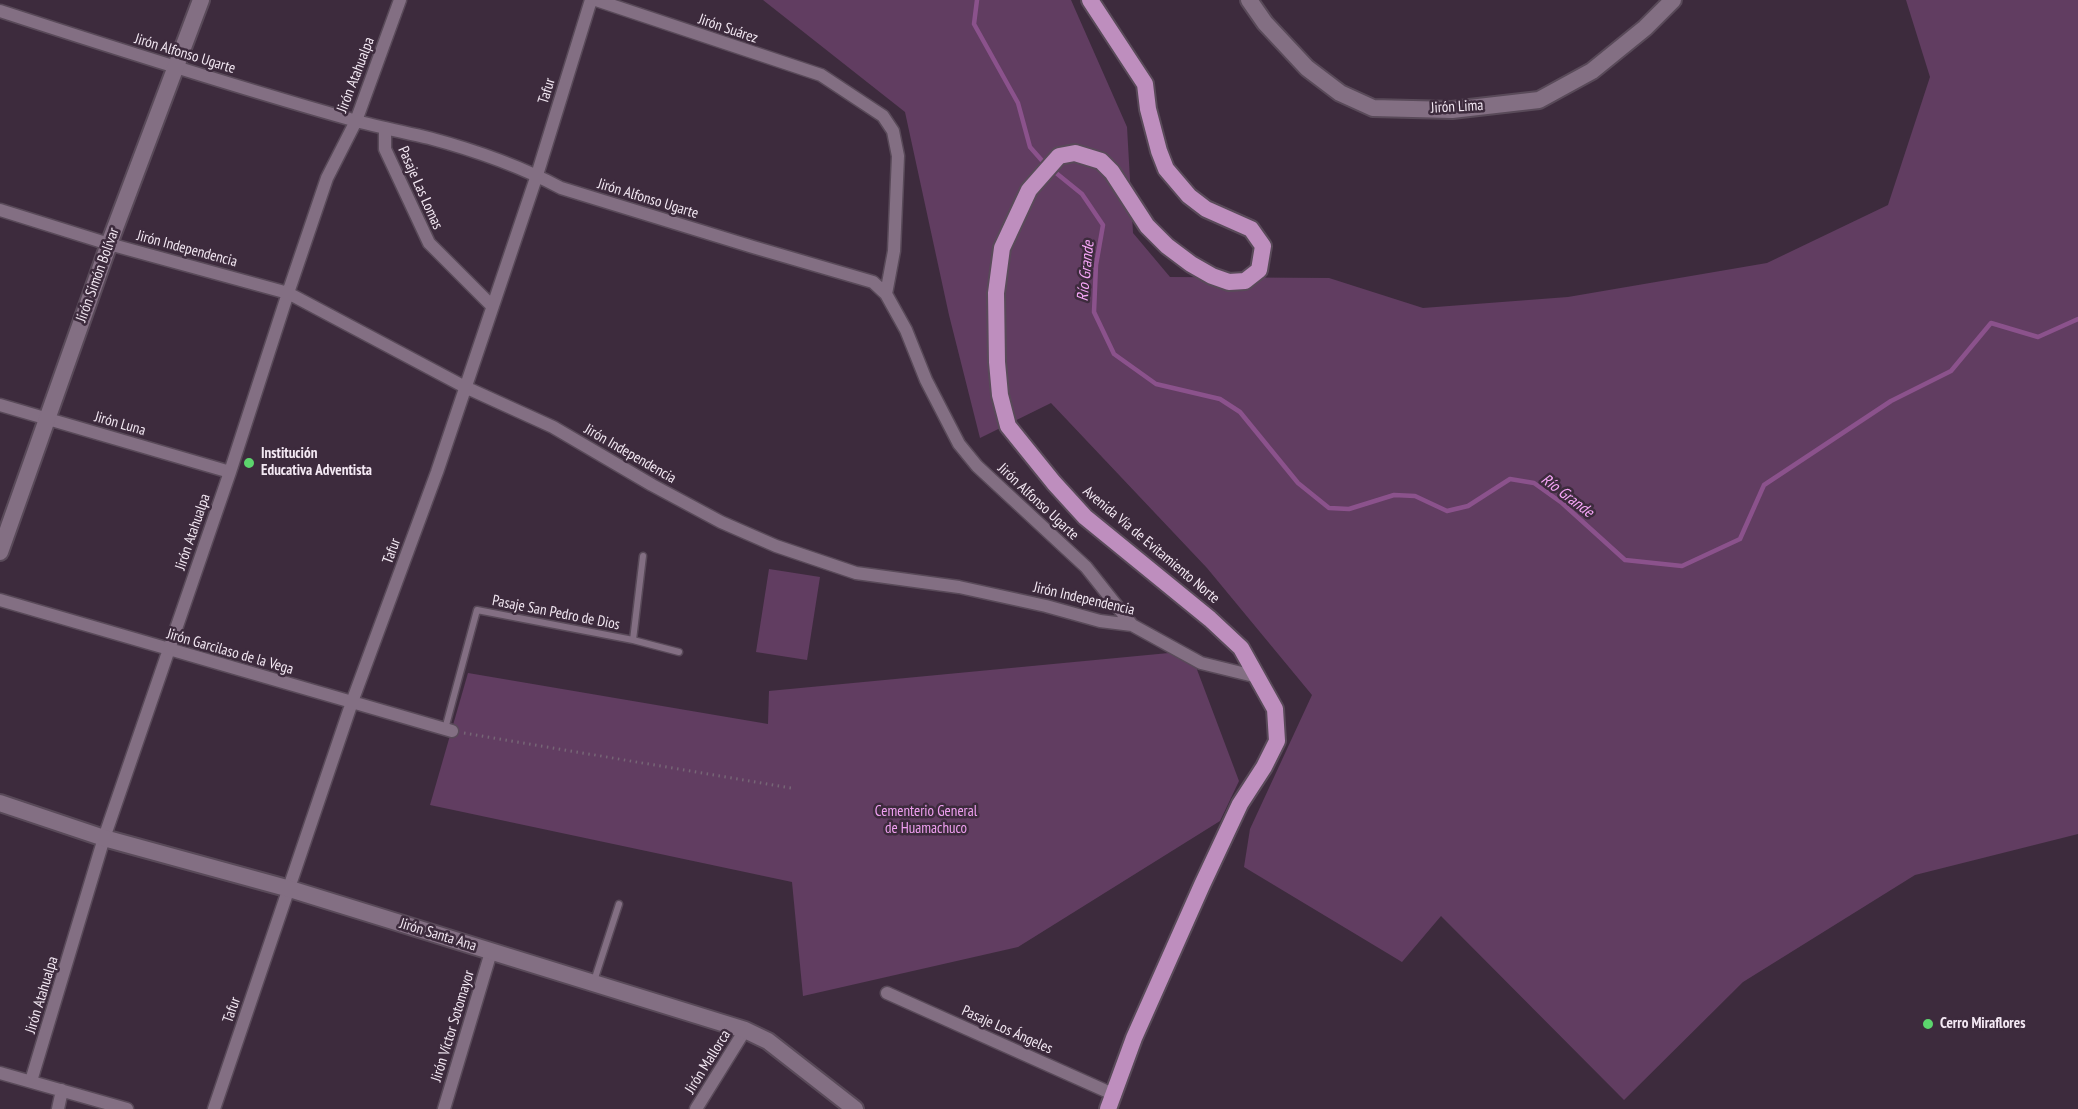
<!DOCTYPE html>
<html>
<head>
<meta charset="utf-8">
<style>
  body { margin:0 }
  canvas { display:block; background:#3d2b3d }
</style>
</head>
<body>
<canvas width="2078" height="1109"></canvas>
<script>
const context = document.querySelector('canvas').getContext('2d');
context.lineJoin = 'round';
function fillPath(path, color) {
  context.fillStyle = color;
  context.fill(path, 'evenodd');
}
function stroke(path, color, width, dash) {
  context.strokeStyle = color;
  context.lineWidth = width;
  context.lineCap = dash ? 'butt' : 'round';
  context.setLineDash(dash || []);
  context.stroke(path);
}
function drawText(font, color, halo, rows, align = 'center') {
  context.font = font + ' "PT Sans Narrow",sans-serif';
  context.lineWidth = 5;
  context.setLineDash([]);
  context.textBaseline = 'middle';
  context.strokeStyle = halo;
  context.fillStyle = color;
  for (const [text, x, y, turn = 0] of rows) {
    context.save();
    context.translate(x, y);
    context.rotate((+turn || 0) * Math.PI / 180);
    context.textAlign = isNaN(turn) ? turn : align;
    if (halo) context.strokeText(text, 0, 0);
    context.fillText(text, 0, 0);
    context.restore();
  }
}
const green = new Path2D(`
  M763 0H1071L1127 127 1133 233 1170 277 1329 278 1423 308 1568 297 1767 263 1888 205 1930 77 1906 0H2078V834L1915 875 1743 982 1624 1100 1441 916 1402 962 1244 867 1250 829 1312 695 1207 568 1051 403 980 438 949 315 905 112Z
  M769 569 820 577 807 660 756 652Z
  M1190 651 1239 781 1220 821 1018 947 803 996 792 882 430 805 468 673 768 724 769 691Z`);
const stream = new Path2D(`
  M977 0 974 24 1018 103 1030 147 1045 164 1082 194 1103 225 1096 265 1094 312 1114 354 1156 384 1220 399 1240 412 1298 483 1329 508 1349 509 1394 495 1415 496 1447 511 1468 506 1510 479 1534 483 1562 503 1625 560 1682 566 1740 539 1764 485 1891 401 1951 371 1991 323 2038 337 2078 319`);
const path = new Path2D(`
  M464 733 791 788`);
const service = new Path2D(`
  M633 640 643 556
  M445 729 477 610 633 640 679 652
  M594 981 619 904`);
const minor = new Path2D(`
  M596 0 821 75 883 116 893 131 898 156 894 251 886 294
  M0 11C117 49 235 87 353 120 378 127 404 132 429 138 474 150 520 166 561 188L753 247 873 282 886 294 906 330 926 380 959 444 977 466 1086 567 1132 625
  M385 128V149L429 243 492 306
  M0 210 109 244 288 293 465 387 553 427 652 485 721 522 776 546 856 573 959 587 1046 606 1100 621 1132 625 1201 663 1258 677
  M0 405 230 472
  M0 600 452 731
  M887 993 1115 1095
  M0 1073 127 1109
  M31 1081 104 838 230 472 288 293 327 178 356 121 400 0
  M58 1109 62 1090
  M214 1109 352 702 437 472 537 175 591 0
  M444 1109 491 952
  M696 1109 745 1030`);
const tertiary = new Path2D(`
  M1249 0 1265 23 1307 68 1340 93 1373 108 1452 110 1539 100 1592 71 1645 28 1673 0
  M0 552 109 244 201 0
  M0 803 104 838 290 889 745 1030 768 1041 855 1109`);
const trunk = new Path2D(`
  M1090 0 1145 84 1148 109 1159 151 1166 169 1189 196 1206 209 1251 229 1263 246 1259 270 1245 281 1229 282 1212 276 1191 264 1167 246 1147 226 1112 172 1101 161 1075 153 1059 156 1029 190 1002 248 996 293 997 362 1000 395 1008 426 1054 483 1085 517 1210 619 1241 648 1275 709 1277 741 1264 767 1240 804 1202 885 1134 1038 1108 1109`);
const markers = [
  [249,463,6,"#5cd56d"],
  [1928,1024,6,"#5cd56d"]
];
const streetNames = [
  ["Jirón Suárez",728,29,19],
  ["Jirón Alfonso Ugarte",185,54,17],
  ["Jirón Atahualpa",356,75,-69],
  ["Tafur",547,91,-73],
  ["Jirón Lima",1457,107,-3],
  ["Pasaje Las Lomas",420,188,66],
  ["Jirón Alfonso Ugarte",648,199,17],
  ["Jirón Independencia",187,249,15],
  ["Jirón Simón Bolívar",98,275,-70],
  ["Jirón Luna",120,424,16],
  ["Jirón Independencia",630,454,30],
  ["Jirón Alfonso Ugarte",1038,502,43],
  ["Jirón Atahualpa",193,532,-71],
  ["Avenida Vía de Evitamiento Norte",1151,545,40],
  ["Tafur",392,551,-70],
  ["Jirón Independencia",1084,599,13],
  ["Pasaje San Pedro de Dios",556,613,11],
  ["Jirón Garcilaso de la Vega",230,652,16],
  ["Jirón Santa Ana",438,935,17],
  ["Jirón Atahualpa",42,995,-73],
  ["Tafur",232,1010,-71],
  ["Jirón Víctor Sotomayor",453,1026,-73],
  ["Pasaje Los Ángeles",1007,1030,24],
  ["Jirón Mallorca",708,1062,-58]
];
const poiNames = [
  ["Institución",261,454],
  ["Educativa Adventista",261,471],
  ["Cerro Miraflores",1940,1024]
];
const parkNames = [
  ["Cementerio General",926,812],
  ["de Huamachuco",926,829]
];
const waterNames = [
  ["Río Grande",1086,271,-84],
  ["Río Grande",1567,496,37]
];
fillPath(green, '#613d61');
stroke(stream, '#8b528c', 4.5);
stroke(service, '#594a59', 9);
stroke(minor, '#594a59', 15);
stroke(tertiary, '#594a59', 20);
stroke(trunk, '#594a59', 20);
stroke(path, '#766676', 3, [1.5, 4.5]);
stroke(service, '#836f83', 6);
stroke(minor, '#836f83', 12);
stroke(tertiary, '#836f83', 16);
stroke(trunk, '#be8ebe', 16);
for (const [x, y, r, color] of markers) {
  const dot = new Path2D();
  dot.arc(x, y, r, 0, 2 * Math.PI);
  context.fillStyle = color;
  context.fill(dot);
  stroke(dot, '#3d2b3d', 2);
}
drawText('15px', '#f3e8f3', '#3d2b3d', streetNames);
drawText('bold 15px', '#f3e8f3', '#3d2b3d', poiNames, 'left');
drawText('15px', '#efa0f0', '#3d2b3d', parkNames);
drawText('italic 16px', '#f6a6f7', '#3d2b3d', waterNames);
</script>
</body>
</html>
